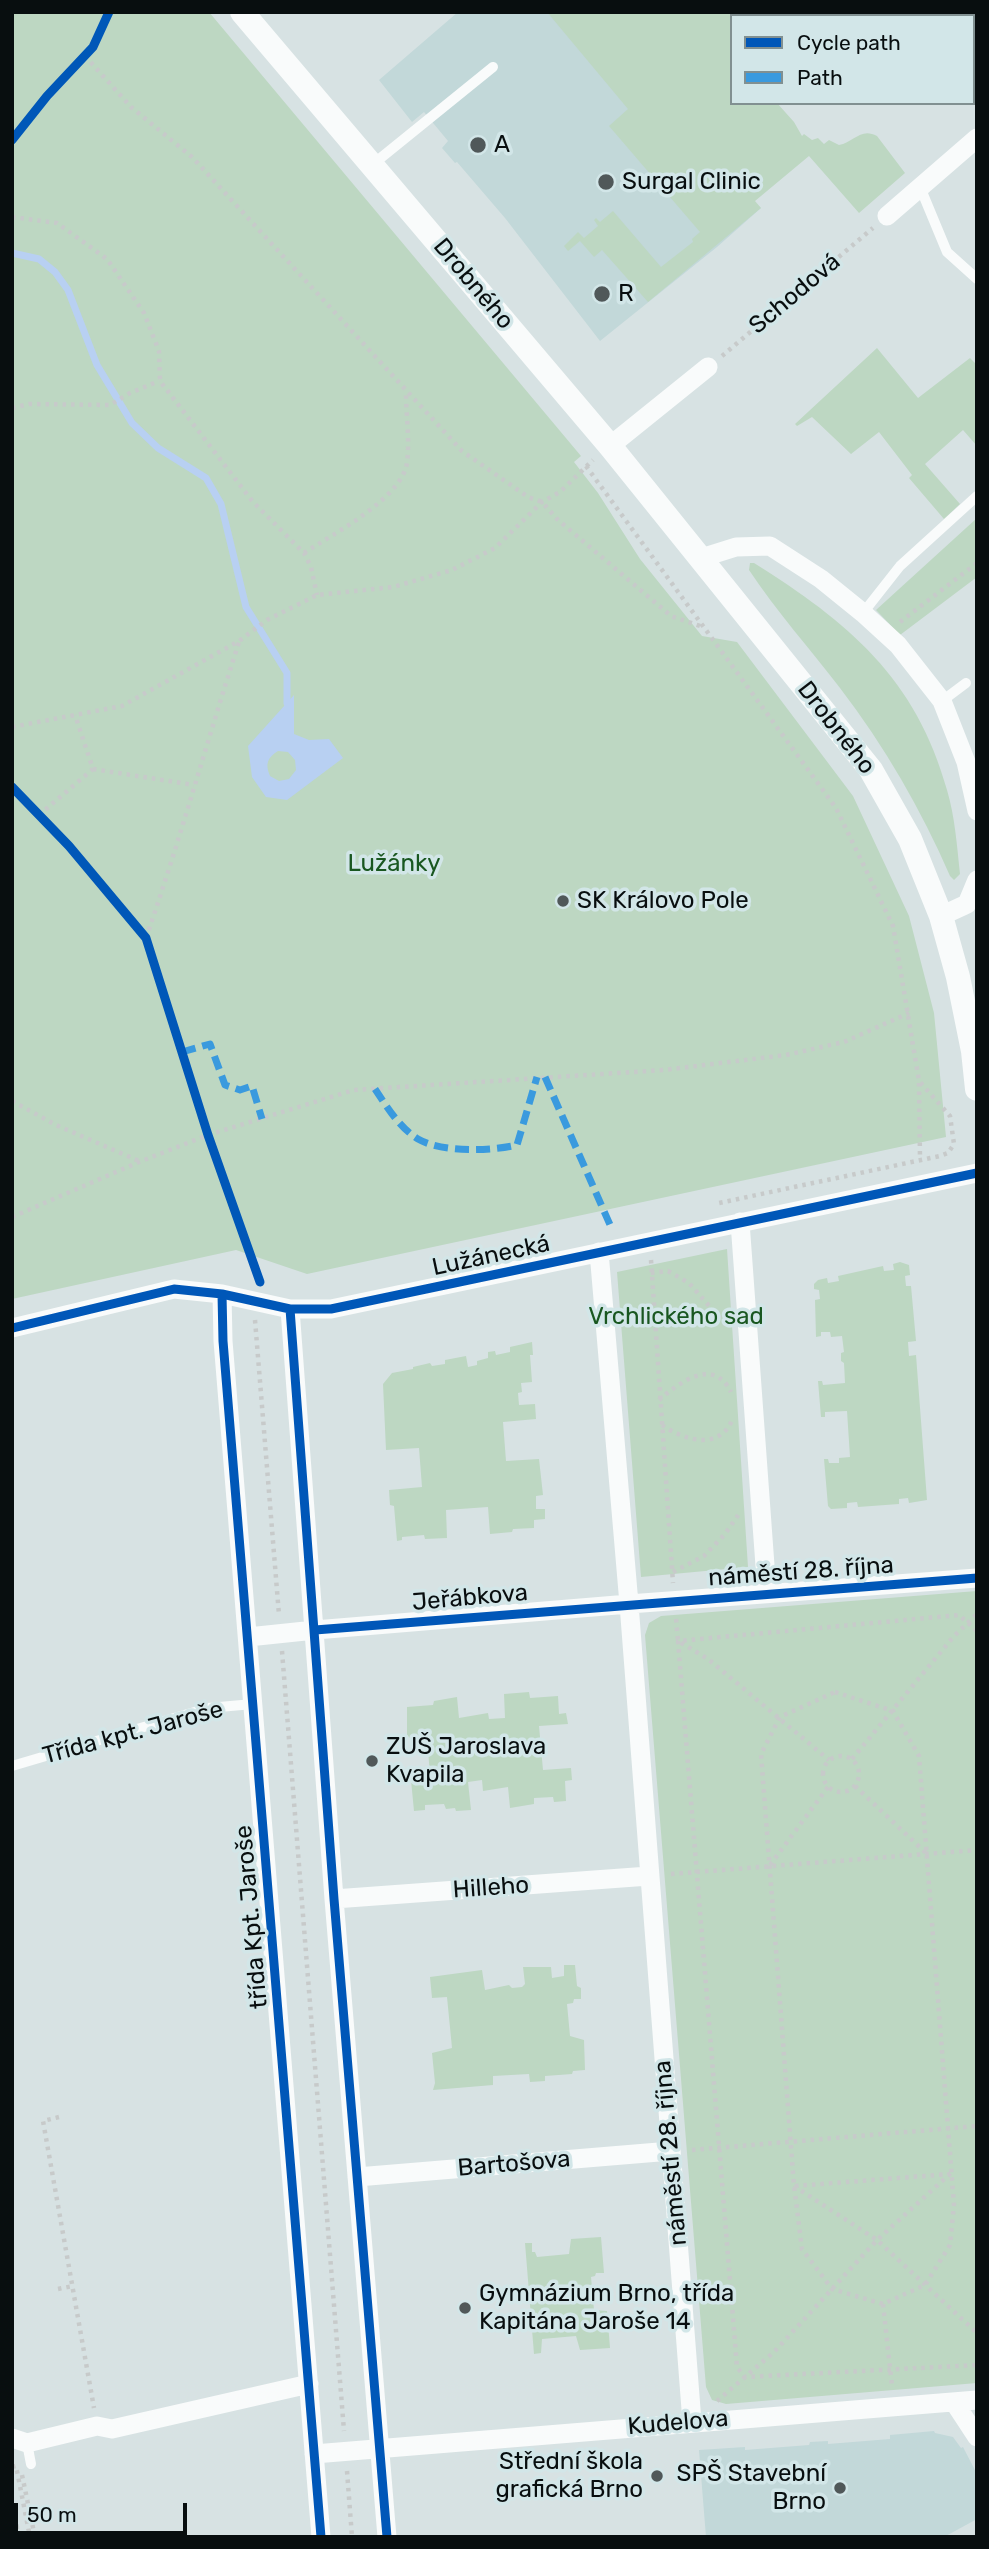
<!DOCTYPE html>
<html>
<head>
<meta charset="utf-8">
<style>
  body { margin:0 }
  #map { position:relative; width:989px; height:2549px; overflow:hidden; background:#d7e2e3; font-family:Rubik,sans-serif }
  canvas { display:block }
  .frame { position:absolute; inset:0; border:14px solid #080e0f; pointer-events:none }
  .legend { position:absolute; left:730px; top:14px; width:245px; height:91px; box-sizing:border-box; background:#d2e6e8; border:2px solid #819091; margin:0; padding:9px 12px; list-style:none; font-size:21px; color:#080e0f }
  .legend li { display:flex; align-items:center; gap:14px; height:35px }
  .legend b { width:35px; border:2px solid #819091 }
  .scale { position:absolute; left:14px; top:2503px; width:173px; height:32px; box-sizing:border-box; border:4px solid #080e0f; border-top:0; padding-left:9px; font-size:21px; line-height:24px; white-space:nowrap; color:#080e0f; -webkit-text-stroke:5px #d2e6e8; paint-order:stroke }
</style>
</head>
<body>
<div id="map">
<canvas width="989" height="2549"></canvas>
<div class="frame"></div>
<ul class="legend">
<li><b style="height:9px;background:#0057b8"></b>Cycle path</li>
<li><b style="height:9px;background:#3a9ade"></b>Path</li>
</ul>
<div class="scale">50 m</div>
</div>
<script>
const context = document.querySelector('canvas').getContext('2d');
context.lineJoin = 'round';
function fillPath(path, color) {
  context.fillStyle = color;
  context.fill(path, 'evenodd');
}
function stroke(path, color, width, dash) {
  context.strokeStyle = color;
  context.lineWidth = width;
  context.lineCap = dash ? 'butt' : 'round';
  context.setLineDash(dash || []);
  context.stroke(path);
}
function drawText(font, color, halo, rows, align = 'center') {
  context.font = font + ' Rubik,sans-serif';
  context.lineWidth = 7;
  context.setLineDash([]);
  context.textBaseline = 'middle';
  context.strokeStyle = halo;
  context.fillStyle = color;
  for (const [text, x, y, turn = 0] of rows) {
    context.save();
    context.translate(x, y);
    context.rotate((+turn || 0) * Math.PI / 180);
    context.textAlign = isNaN(turn) ? turn : align;
    if (halo) context.strokeText(text, 0, 0);
    context.fillText(text, 0, 0);
    context.restore();
  }
}
const built = new Path2D(`
  M458 12H547L761 208 717 247 600 341 505 218 457 162 455 163 442 148 448 141 424 112 412 122 379 80Z
  M934 2431 935 2433 953 2437 961 2448 963 2447 977 2474V2519L944 2537H706L699 2450 745 2447V2450L809 2445 810 2442 828 2441V2444L890 2439V2435Z`);
const green = new Path2D(`
  M12 12H209L581 456 574 462 598 493 640 559 702 636 737 642 853 796 909 916 934 1013 946 1137 307 1274 236 1250 12 1299Z
  M547 12H791L794 16H732V103H777L794 122 802 136 804 134 812 140 818 138 824 144 829 140 839 145C854 142 861 127 877 136L905 173 859 213 809 156 755 201 761 208 648 302 602 250 594 257 580 241 568 251 564 246 578 232 584 238 598 226 594 220 596 218 600 222 613 211 661 267 693 242 692 239 700 232 609 126 628 109Z
  M877 348 918 398 970 358 977 365V446L963 430 925 464 960 504 944 519 909 478 912 475 879 432 851 454 812 417 797 426 795 424Z
  M977 518V577L900 635 876 610Z
  M750 563H754C848 622 916 678 947 790 955 817 957 846 960 874L954 880 950 876C921 809 885 747 840 688 810 649 777 612 749 570Z
  M727 1249 748 1567 641 1577 617 1272Z
  M900 1262 909 1265 910 1275 905 1276 906 1286H911L916 1341 908 1342 909 1356 916 1355 927 1500 909 1503 908 1498 899 1499V1504L858 1507 857 1502 847 1503V1508L831 1509 828 1506 824 1459H828L829 1463H839V1458L850 1457 847 1411 825 1412V1417H821L818 1381H822L823 1385 845 1383 844 1363 841 1361V1353L844 1352 842 1336 831 1337 830 1332H821V1336L816 1337 815 1300 820 1299 819 1290 814 1289V1284L818 1280 827 1278 828 1283 839 1281 838 1276 883 1266 884 1271 894 1270 893 1264Z
  M532 1342 533 1355H530L532 1382 521 1383 522 1392 518 1393 519 1405 535 1404 536 1419 503 1422 506 1461 539 1459 543 1495 536 1496V1509H545V1519L534 1520V1528L513 1529 512 1532 490 1534 488 1507 446 1510 447 1538 425 1539 424 1535 402 1537V1540L397 1541 394 1506 390 1505 389 1490 422 1487 419 1448 386 1450 383 1384 392 1373 413 1369V1367L430 1363 432 1366 445 1364V1360L466 1356 468 1367 477 1365V1361L488 1358V1352L495 1351 496 1355 510 1352V1347Z
  M977 1591V2383L726 2404 712 2400 706 2387 645 1635 649 1623 661 1616Z
  M529 1692 530 1698 558 1696 559 1714 566 1713 568 1724 539 1726 543 1770 571 1768 572 1780 565 1781 566 1801 554 1802 553 1797 534 1798V1804L510 1808 508 1787 483 1791 482 1780 468 1782 471 1810 456 1811 455 1808 446 1809 444 1804 425 1805V1810L414 1811 411 1780 414 1777 430 1775 427 1737 410 1738 407 1735V1707L433 1705 434 1701 457 1697 459 1718 488 1713 489 1719 505 1718 504 1694Z
  M564 1965H575L577 1986 581 1988V1999H574L573 2003 567 2004 570 2036 584 2040 585 2070 573 2071 572 2074 545 2076V2081L530 2082 529 2074 493 2076V2085L433 2090 435 2083 432 2053 452 2048 447 1997 432 1998 430 1977 482 1970 485 1990 509 1985 512 1988 522 1987 525 1984 523 1967H551L552 1978 564 1976Z
  M601 2237 604 2273H596L595 2276 591 2277 594 2310 607 2311 610 2348 580 2350 576 2336 542 2339 541 2353 534 2354 525 2243H532V2252H535L537 2257 569 2254 571 2239Z`);
const water = new Path2D(`
  M294 695V734L309 740 329 739 343 758 287 800 266 797 252 777 248 746ZM278 751 288 752 295 760 296 770 289 779 279 781 270 776C265 764 267 758 278 751Z`);
const stream = new Path2D(`
  M12 253 39 259 55 272 68 290 97 365 132 423 158 448 206 478 221 504 246 607 287 673V703`);
const path = new Path2D(`
  M85 56 131 107 192 157 462 451 528 497 542 502 557 519 671 616 703 627
  M12 140 47 96 93 47 109 12
  M12 217 57 223 107 259 144 313 159 351 160 381 253 502 304 553 311 567 317 595
  M722 356 873 228
  M12 408 29 404 110 405 130 393 159 381
  M586 466 836 808 893 926 919 1081 950 1116 954 1144 948 1153 940 1156 719 1203
  M304 553C333 534 401 499 407 463 410 441 406 415 406 393
  M900 622 977 563
  M12 727 122 706 239 641 267 620 317 595 393 587 452 570 495 548 542 502 560 492 593 460
  M93 769 194 785
  M12 787 69 846 146 938 208 1135 260 1280
  M39 815 93 769 75 715
  M146 938C180 840 207 741 239 642
  M919 1083 920 1159
  M12 1101 56 1125 139 1161
  M12 1217 139 1162 208 1135 354 1090 664 1070 786 1055 844 1042 909 1013
  M651 1260 673 1583
  M651 1273 668 1271 689 1283 726 1325
  M255 1320 279 1615
  M659 1400C679 1383 713 1356 731 1392
  M662 1425C684 1440 720 1452 733 1418
  M673 1572 704 1556 725 1534 741 1511
  M676 1619 678 1641 708 1659 829 1760
  M977 1631 959 1615 678 1641 737 2367 745 2377 977 2365
  M282 1651 344 2431
  M835 1692 893 1711 919 1756 954 2205 950 2245 925 2285 883 2304 832 2289 802 2249 794 2186 761 1754 780 1717Z
  M823 1774a18 18 0 1 1 36 0a18 18 0 1 1-36 0Z
  M852 1759 954 1636 977 1614
  M855 1786 927 1854
  M770 1865 828 1787
  M671 1874 977 1850
  M59 2117 43 2121 94 2408
  M692 2150 977 2126
  M794 2186 877 2240 977 2333
  M795 2186 950 2174
  M58 2289 73 2286
  M883 2304 892 2386
  M717 2401 774 2352 877 2240 951 2173
  M12 2467 16 2466 30 2537
  M347 2471 352 2537
  M22 2475 35 2537
  M12 2508 18 2531 12 2516`);
const service = new Path2D(`
  M372 165 493 67
  M920 187 947 252 977 279
  M863 613 900 566 977 496
  M942 701 966 683
  M12 1766 208 1708 253 1704
  M27 2443 31 2464`);
const minor = new Path2D(`
  M957 12 960 16
  M973 31 977 35
  M887 216 977 138
  M610 446 708 367
  M701 558 736 547 770 546 821 579 863 613 898 645 942 701 966 762 977 811
  M941 916 967 904 977 880
  M740 1222 767 1593
  M599 1252 629 1604 692 2422
  M222 1294 223 1341 321 2537
  M290 1309 334 1899 387 2537
  M12 1328 174 1289 222 1294 290 1309H331L977 1173
  M248 1637 315 1630 629 1604 977 1578
  M334 1899 649 1876
  M357 2177 671 2151
  M954 2402 977 2437
  M12 2438 27 2443 97 2426 112 2429 309 2384
  M314 2454 977 2400`);
const tertiary = new Path2D(`
  M242 12 610 446 871 770 910 839 941 916 958 977 973 1051 977 1089`);
const quiet = new Path2D(`
  M182 1052 210 1044 225 1085 240 1090 252 1086 262 1119
  M545 1077 611 1227
  M375 1089C387 1107 399 1127 418 1139 442 1153 491 1151 517 1145L537 1077`);
const cycleway = new Path2D(`
  M12 140 47 96 93 47 109 12
  M12 787 69 846 146 938 208 1135 260 1282
  M222 1294 223 1341 321 2537
  M290 1309 334 1899 387 2537
  M12 1328 174 1289 222 1294 290 1309H331L977 1173
  M315 1630 977 1578`);
const markers = [
  [478,145,9,"#505859"],
  [606,182,9,"#505859"],
  [602,294,9,"#505859"],
  [563,901,7,"#505859"],
  [372,1761,7,"#505859"],
  [465,2308,7,"#505859"],
  [657,2476,7,"#505859"],
  [840,2488,7,"#505859"]
];
const poiNames = [
  ["A",494,145],
  ["Surgal Clinic",622,182],
  ["R",618,294],
  ["SK Královo Pole",577,901],
  ["ZUŠ Jaroslava",386,1747],
  ["Kvapila",386,1775],
  ["Gymnázium Brno, třída",479,2294],
  ["Kapitána Jaroše 14",479,2322],
  ["Střední škola",643,2462,"right"],
  ["grafická Brno",643,2490,"right"],
  ["SPŠ Stavební",826,2474,"right"],
  ["Brno",826,2502,"right"]
];
const streetNames = [
  ["Drobného",473,284,50],
  ["Schodová",795,294,-40],
  ["Drobného",836,728,52],
  ["Lužánecká",491,1256,-12],
  ["náměstí 28. října",801,1572,-4],
  ["Jeřábkova",470,1598,-5],
  ["Třída kpt. Jaroše",133,1733,-15],
  ["Hilleho",491,1888,-4],
  ["třída Kpt. Jaroše",252,1917,-95],
  ["náměstí 28. října",671,2153,-95],
  ["Bartošova",514,2164,-5],
  ["Kudelova",678,2423,-5]
];
const parkNames = [
  ["Lužánky",394,864],
  ["Vrchlického sad",676,1317]
];
fillPath(built, '#c2d8d9');
fillPath(green, '#bdd7c2');
fillPath(water, '#b8d0f2');
stroke(stream, '#b8d0f2', 7);
stroke(path, '#c7caca', 4.5, [3.5, 5]);
stroke(service, '#f9fbfb', 10);
stroke(minor, '#f9fbfb', 19);
stroke(tertiary, '#f9fbfb', 24);
stroke(quiet, '#3a9ade', 7, [14, 7]);
stroke(cycleway, '#0057b8', 9);
for (const [x, y, r, color] of markers) {
  const dot = new Path2D();
  dot.arc(x, y, r, 0, 2 * Math.PI);
  context.fillStyle = color;
  context.fill(dot);
  stroke(dot, '#d2e6e8', 2.5);
}
drawText('24px', '#080e0f', '#d2e6e8', poiNames, 'left');
drawText('24px', '#080e0f', '#d2e6e8', streetNames);
drawText('24px', '#195720', '#d2e6e8', parkNames);
</script>
</body>
</html>
